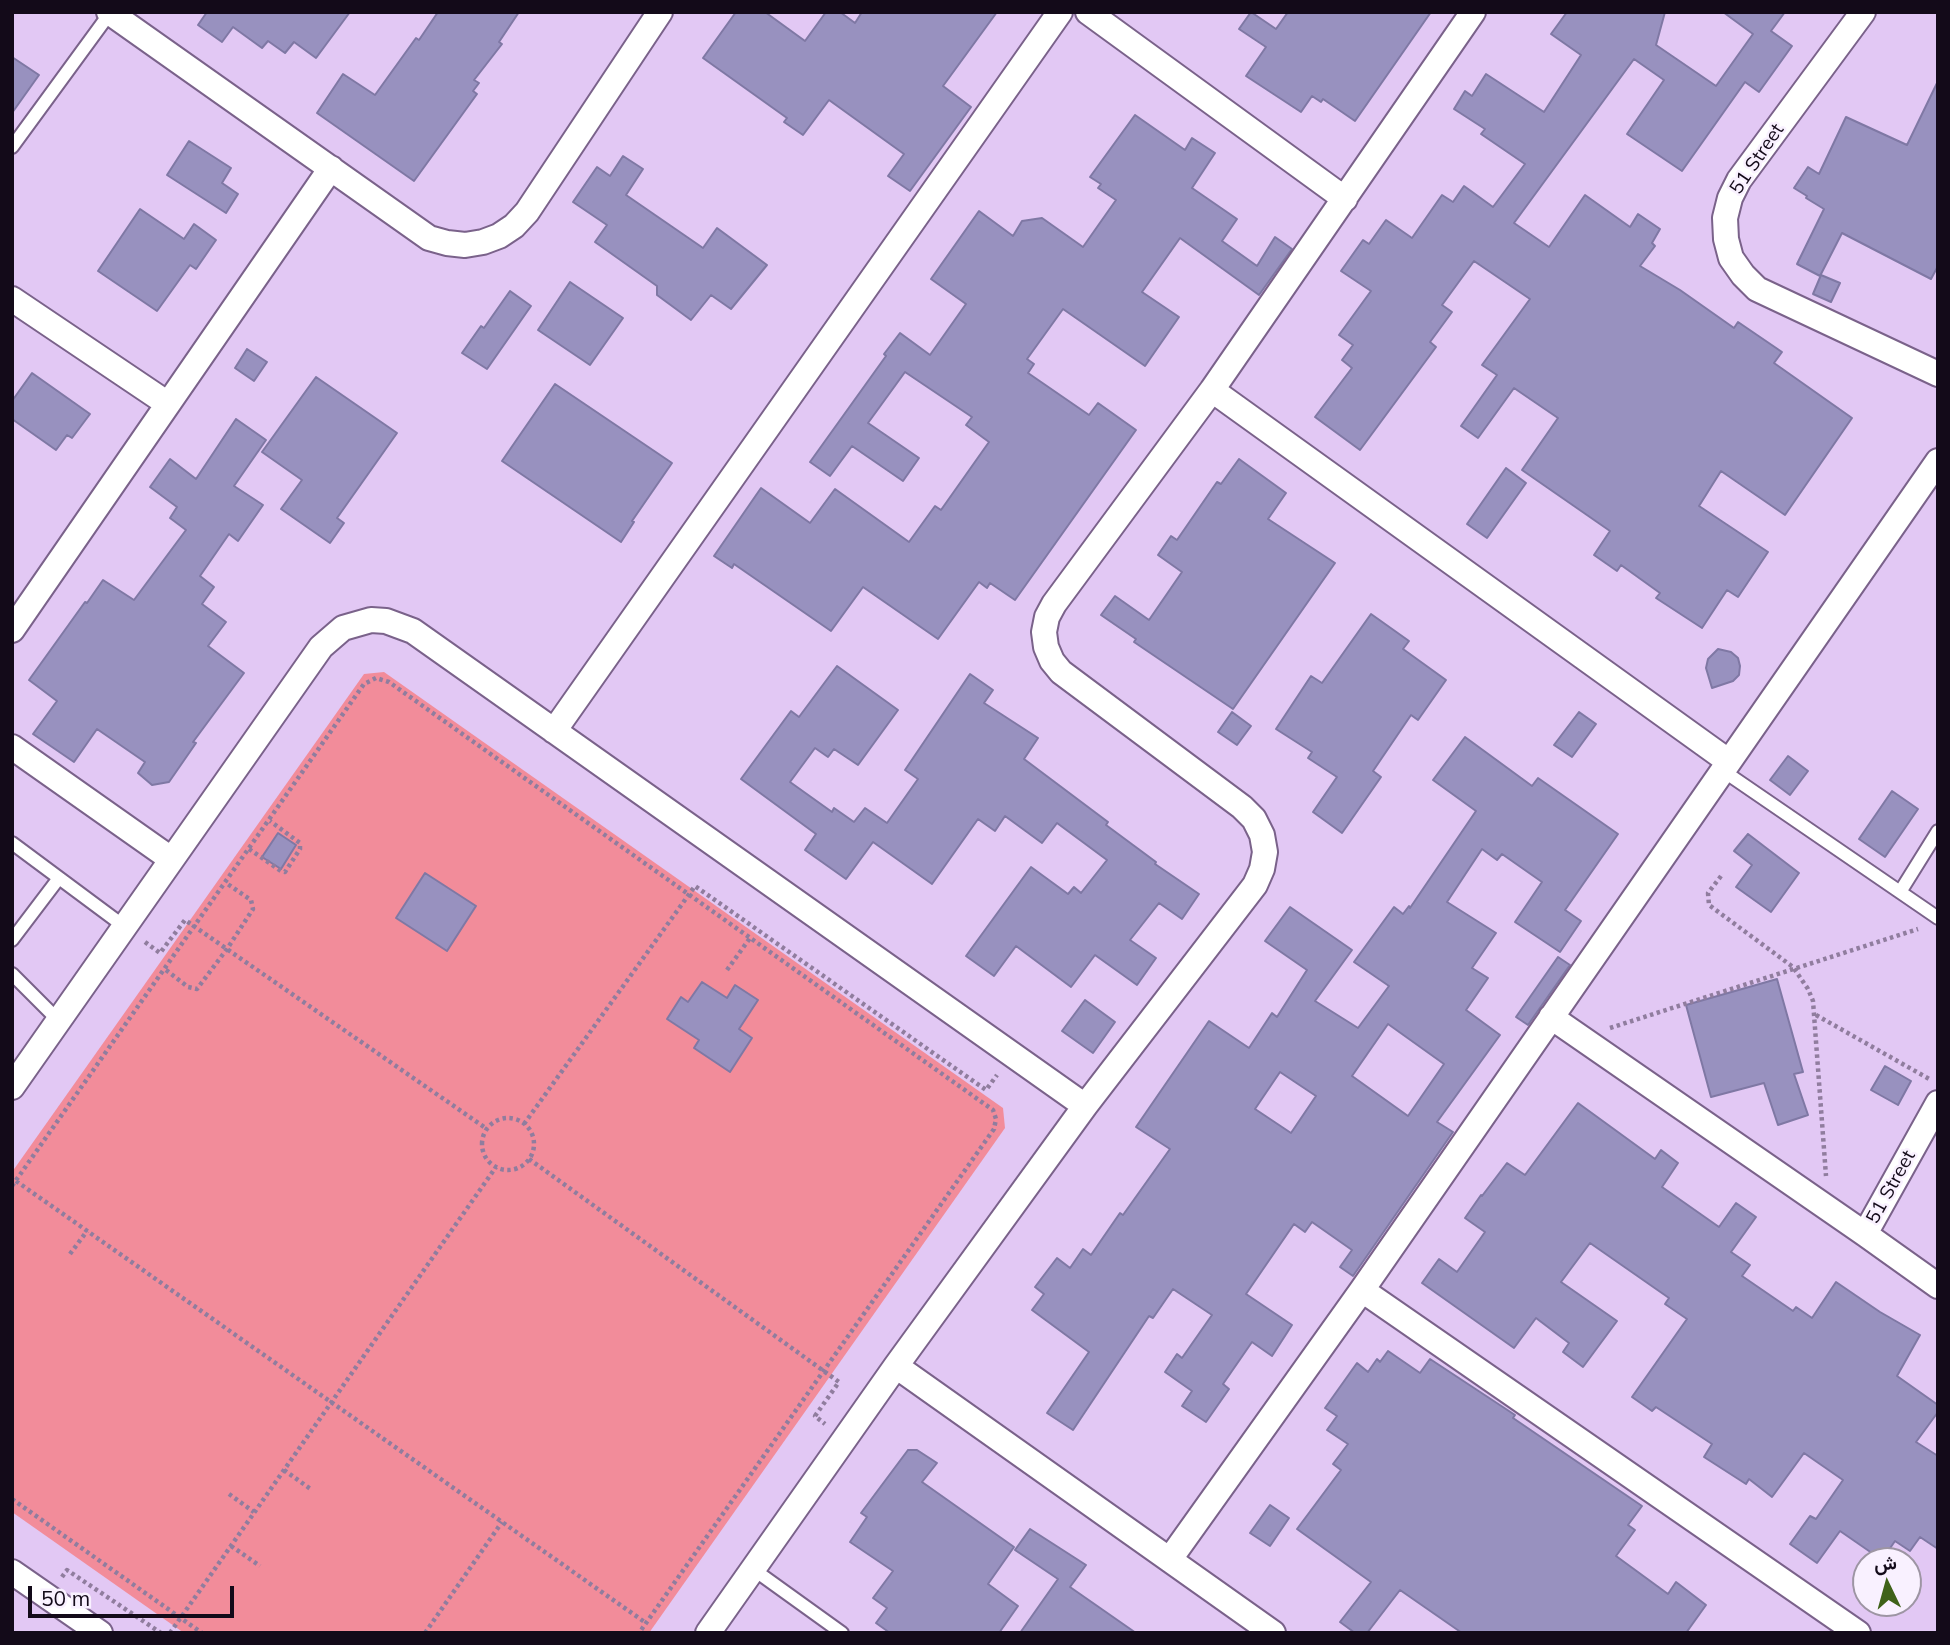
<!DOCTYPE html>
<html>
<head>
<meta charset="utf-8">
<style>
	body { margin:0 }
	#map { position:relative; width:1950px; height:1645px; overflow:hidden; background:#e2c8f4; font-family:Mulish,Vazirmatn,sans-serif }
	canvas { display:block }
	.frame { position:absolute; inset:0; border:14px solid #130a19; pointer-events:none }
	.north { position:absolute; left:1852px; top:1547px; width:70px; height:70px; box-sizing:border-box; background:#f9f1ff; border:2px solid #9d95a3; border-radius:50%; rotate:355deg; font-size:19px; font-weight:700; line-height:28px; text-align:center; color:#130a19 }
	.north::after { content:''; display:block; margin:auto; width:24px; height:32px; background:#3f6219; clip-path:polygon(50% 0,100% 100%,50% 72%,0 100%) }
	.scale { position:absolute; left:28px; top:1586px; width:206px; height:32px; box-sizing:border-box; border:4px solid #130a19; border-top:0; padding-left:9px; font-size:21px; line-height:24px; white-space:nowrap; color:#130a19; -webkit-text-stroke:5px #f9f1ff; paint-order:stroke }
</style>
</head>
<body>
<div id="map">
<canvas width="1950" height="1645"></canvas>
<div class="frame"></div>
<div class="north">ش</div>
<div class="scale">50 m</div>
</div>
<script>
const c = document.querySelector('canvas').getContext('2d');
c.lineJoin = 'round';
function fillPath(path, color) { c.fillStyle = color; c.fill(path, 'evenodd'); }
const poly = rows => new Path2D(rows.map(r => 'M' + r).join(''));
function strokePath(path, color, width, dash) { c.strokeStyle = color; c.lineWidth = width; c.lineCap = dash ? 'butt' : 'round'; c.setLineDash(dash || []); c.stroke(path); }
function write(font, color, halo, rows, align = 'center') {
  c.font = font + ' Mulish,sans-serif'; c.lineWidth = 5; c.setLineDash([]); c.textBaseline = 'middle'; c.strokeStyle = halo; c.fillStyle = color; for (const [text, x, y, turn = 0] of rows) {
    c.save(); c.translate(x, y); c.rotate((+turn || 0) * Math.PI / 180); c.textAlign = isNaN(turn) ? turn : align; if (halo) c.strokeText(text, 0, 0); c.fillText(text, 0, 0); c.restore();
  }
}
fillPath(poly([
	[384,672,1003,1108,1005,1128,649,1633,184,1633,12,1512,12,1172,364,674]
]), '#f28c9a');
const building = poly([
	[207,12,350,12,316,58,294,42,285,53,268,41,262,48,233,27,222,42,198,25,207,12],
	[438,12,519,12,499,42,502,44,474,80,479,83,473,91,477,94,414,181,317,113,343,74,375,95,416,38,419,40,438,12],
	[736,12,765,12,805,41,826,12,840,12,855,23,862,12,997,12,943,86,971,107,910,191,888,176,904,154,829,100,803,135,784,122,787,118,703,58,736,12],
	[1251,12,1276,29,1288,12,1431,12,1355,121,1323,99,1321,102,1312,96,1301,112,1246,76,1266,47,1239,29,1251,12],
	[1567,12,1665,12,1656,45,1716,86,1753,34,1723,12,1785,12,1771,31,1792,46,1759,92,1745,82,1682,171,1627,134,1664,80,1634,59,1514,223,1549,247,1585,195,1630,227,1638,214,1660,229,1652,243,1655,246,1640,266,1680,290,1734,328,1738,322,1782,352,1774,363,1852,418,1785,515,1721,471,1699,506,1768,552,1738,597,1727,590,1702,628,1656,598,1660,593,1621,565,1617,571,1594,555,1610,531,1522,470,1558,418,1514,388,1478,438,1461,426,1497,375,1482,365,1530,299,1474,261,1442,305,1452,312,1430,342,1436,347,1360,450,1315,417,1352,368,1342,360,1353,345,1339,335,1371,291,1341,271,1363,240,1369,244,1386,220,1412,238,1442,195,1453,202,1464,186,1493,207,1525,164,1481,134,1485,129,1454,109,1465,91,1472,96,1486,74,1544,112,1581,55,1551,34,1567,12],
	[12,57,39,75,12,113,12,57],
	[1938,81,1938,266,1931,279,1842,233,1820,276,1797,264,1824,209,1806,198,1807,196,1794,188,1808,167,1819,174,1846,117,1907,145,1938,81],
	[1135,115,1185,150,1192,138,1215,153,1192,188,1237,219,1222,241,1257,266,1275,237,1292,249,1259,295,1180,238,1142,292,1179,317,1145,366,1063,309,1027,359,1034,364,1028,373,1089,415,1098,403,1136,430,1015,600,990,583,987,588,979,582,938,639,863,587,831,631,734,564,732,568,714,556,761,488,810,523,835,489,909,542,935,506,941,510,989,442,966,425,972,417,905,372,868,423,919,458,903,481,852,446,830,476,810,462,886,356,884,354,900,333,930,355,966,304,931,279,979,211,1013,236,1022,221,1042,218,1083,247,1116,200,1098,188,1101,184,1090,177,1135,115],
	[189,141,231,168,222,183,238,194,226,213,167,175,189,141],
	[623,156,643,169,626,195,703,248,717,228,767,265,731,309,711,295,691,320,657,295,657,286,595,242,607,225,573,202,597,167,610,176,623,156],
	[140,209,184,239,194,224,216,240,196,269,190,265,157,311,98,271,140,209],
	[1821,275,1840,283,1831,302,1813,294,1821,275],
	[570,282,623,318,590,365,538,330,570,282],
	[510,291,531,306,487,369,462,353,481,326,484,328,510,291],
	[247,349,267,362,254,381,235,368,247,349],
	[32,373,90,414,72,438,67,435,56,450,12,419,12,401,32,373],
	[316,377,397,433,337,518,344,523,330,543,281,509,302,480,262,452,316,377],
	[555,384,672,463,632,521,634,522,621,542,502,461,555,384],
	[236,419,266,440,234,486,263,505,238,541,229,534,200,576,214,587,202,604,226,622,208,646,244,673,193,742,196,743,169,782,152,785,138,773,145,762,97,729,74,762,33,734,57,701,29,680,85,602,87,603,103,580,134,600,186,530,170,518,177,507,150,487,170,459,196,479,236,419],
	[1239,459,1286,493,1268,519,1335,563,1233,709,1134,642,1136,639,1101,615,1115,596,1149,620,1182,572,1158,555,1171,536,1177,540,1217,482,1221,484,1239,459],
	[1506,468,1526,483,1487,538,1467,524,1506,468],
	[1371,614,1409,641,1403,649,1446,680,1418,720,1411,715,1373,771,1381,777,1342,833,1313,812,1337,777,1308,758,1312,752,1276,729,1311,676,1322,683,1371,614],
	[1718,649,1731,652,1738,658,1740,666,1739,675,1733,681,1712,688,1706,668,1708,659,1718,649],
	[837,666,898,710,858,765,834,749,828,757,815,748,790,782,832,812,834,808,854,822,865,808,887,823,918,779,905,770,970,674,993,690,984,703,1038,738,1024,759,1108,822,1106,825,1156,862,1155,864,1199,894,1182,919,1159,903,1130,940,1156,958,1137,985,1095,955,1071,987,1016,946,994,976,966,956,1031,867,1068,894,1074,887,1081,893,1107,860,1057,823,1042,843,1005,816,995,831,978,819,932,884,873,842,846,879,805,850,816,834,741,779,791,711,799,717,837,666],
	[1232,712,1251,726,1237,745,1218,732,1232,712],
	[1579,712,1596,724,1572,757,1554,745,1579,712],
	[1465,737,1532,786,1538,778,1618,834,1565,910,1581,921,1560,952,1515,922,1542,882,1502,854,1497,860,1482,849,1447,902,1496,933,1472,968,1488,978,1466,1010,1500,1035,1437,1122,1453,1132,1353,1276,1340,1267,1352,1250,1312,1222,1305,1232,1294,1224,1246,1294,1292,1325,1272,1356,1252,1342,1223,1384,1229,1389,1206,1422,1182,1406,1192,1391,1165,1372,1177,1354,1182,1358,1212,1315,1173,1289,1153,1318,1149,1316,1073,1430,1047,1413,1089,1352,1032,1310,1044,1294,1035,1287,1057,1258,1070,1268,1083,1249,1091,1255,1120,1213,1123,1215,1170,1149,1136,1127,1209,1021,1249,1048,1272,1013,1277,1017,1307,970,1265,941,1290,907,1352,950,1315,1001,1358,1028,1389,986,1354,962,1394,907,1403,914,1409,906,1410,908,1476,811,1433,780,1465,737],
	[1388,1024,1444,1064,1408,1116,1352,1076,1388,1024],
	[1280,1072,1316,1096,1291,1133,1255,1109,1280,1072],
	[1788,756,1808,771,1790,795,1770,780,1788,756],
	[1892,791,1918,809,1885,857,1859,839,1892,791],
	[278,833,296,845,281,869,262,857,278,833],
	[1748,834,1799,873,1771,912,1736,887,1752,865,1734,851,1748,834],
	[425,873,476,906,447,951,396,918,425,873],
	[1558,957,1570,965,1528,1025,1516,1017,1558,957],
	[1777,979,1803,1072,1794,1074,1808,1115,1778,1125,1764,1083,1711,1097,1686,1005,1777,979],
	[702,982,727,998,735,985,758,1000,739,1029,752,1038,730,1072,694,1048,699,1040,667,1019,681,997,688,1002,702,982],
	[1085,1000,1115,1022,1093,1053,1062,1031,1085,1000],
	[1885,1066,1911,1081,1898,1105,1871,1090,1885,1066],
	[1578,1103,1655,1159,1661,1150,1678,1163,1662,1187,1719,1227,1736,1203,1756,1217,1731,1252,1750,1265,1742,1276,1793,1311,1796,1307,1812,1318,1836,1282,1880,1312,1920,1335,1897,1376,1938,1405,1938,1412,1916,1442,1938,1456,1938,1549,1920,1537,1910,1551,1895,1541,1882,1560,1840,1531,1817,1563,1790,1544,1810,1516,1816,1519,1843,1480,1804,1453,1772,1497,1749,1479,1746,1484,1704,1457,1712,1444,1656,1407,1652,1411,1632,1397,1687,1319,1665,1304,1669,1298,1590,1243,1561,1282,1617,1321,1583,1367,1563,1352,1569,1343,1536,1318,1514,1348,1422,1283,1439,1259,1457,1272,1485,1232,1465,1218,1481,1195,1482,1196,1507,1163,1525,1175,1578,1103],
	[1388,1351,1420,1373,1430,1359,1515,1415,1513,1418,1642,1506,1628,1525,1635,1530,1616,1556,1668,1594,1676,1582,1706,1605,1686,1633,1462,1633,1400,1590,1367,1633,1355,1633,1340,1622,1371,1582,1297,1529,1341,1470,1333,1464,1348,1444,1327,1430,1337,1416,1325,1408,1357,1363,1368,1372,1377,1359,1380,1362,1388,1351],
	[908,1450,917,1450,937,1463,922,1482,1014,1547,988,1584,1018,1606,999,1633,890,1633,876,1623,887,1608,873,1598,893,1571,850,1542,867,1517,861,1513,908,1450],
	[1270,1505,1289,1518,1270,1546,1250,1533,1270,1505],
	[1030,1529,1086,1565,1070,1587,1136,1633,1020,1633,1058,1579,1015,1550,1030,1529]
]);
fillPath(building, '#9891bf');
strokePath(building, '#7f78a4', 2);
const lane = poly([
	[12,147,110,13],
	[1722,770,1938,918],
	[12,843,125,927],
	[1900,892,1938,831],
	[12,940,59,878],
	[12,974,59,1021],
	[753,1569,842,1633]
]);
const street = poly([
	[109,12,429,238,447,243,465,245,483,242,499,236,514,226,527,212,660,12],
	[1088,12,1345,199],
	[1863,12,1739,180,1730,198,1725,218,1726,239,1731,258,1743,275,1757,289,1938,374],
	[12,299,168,404],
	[1212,390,1728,761],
	[12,630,331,168],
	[554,731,1060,12],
	[12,747,171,859],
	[1551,1017,1865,1234,1938,1286],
	[12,1087,321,647,343,628,371,620,386,621,413,631,1085,1106],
	[1865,1234,1938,1103],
	[1362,1290,1858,1633],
	[896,1366,1273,1633],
	[1170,1559,1362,1290,1938,461],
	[12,1572,100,1633],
	[708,1633,896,1366,1085,1106,1255,885,1262,869,1265,852,1262,835,1254,819,1242,807,1061,672,1052,661,1046,647,1044,632,1047,617,1054,604,1212,390,1473,12]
]);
strokePath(lane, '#7a628a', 16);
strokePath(street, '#7a628a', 28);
strokePath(poly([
	[249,849,281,871,285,872,300,849,300,843,270,821],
	[1721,876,1708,893,1709,905,1793,967,1808,989,1813,1001,1826,1176],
	[145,942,160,953,185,920,487,1129],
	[166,970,188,987,197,989,227,949,253,909,251,900,226,883],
	[727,970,750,938],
	[1816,1015,1931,1080],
	[1610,1028,1918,929],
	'482 1144a26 26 0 1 1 52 0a26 26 0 1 1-52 0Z',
	[524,1124,695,886,986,1090,997,1075],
	[529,1159,839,1382,815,1416,825,1424],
	[16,1181,646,1623],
	[12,1186,364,684,376,678,389,682,993,1110,996,1119,994,1129,639,1633],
	[70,1254,87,1231],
	[284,1470,312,1490],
	[229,1494,254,1512],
	[12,1499,202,1633],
	[231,1546,260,1566],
	[62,1577,67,1570,161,1633],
	[170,1633,496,1167],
	[425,1633,502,1522]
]), '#907d9e', 4.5, [3.5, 3.5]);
strokePath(lane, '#fff', 12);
strokePath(street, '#fff', 24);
write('19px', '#130a19', '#f9f1ff', [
	["51 Street",1757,159,-56],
	["51 Street",1891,1187,-61]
]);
</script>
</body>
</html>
